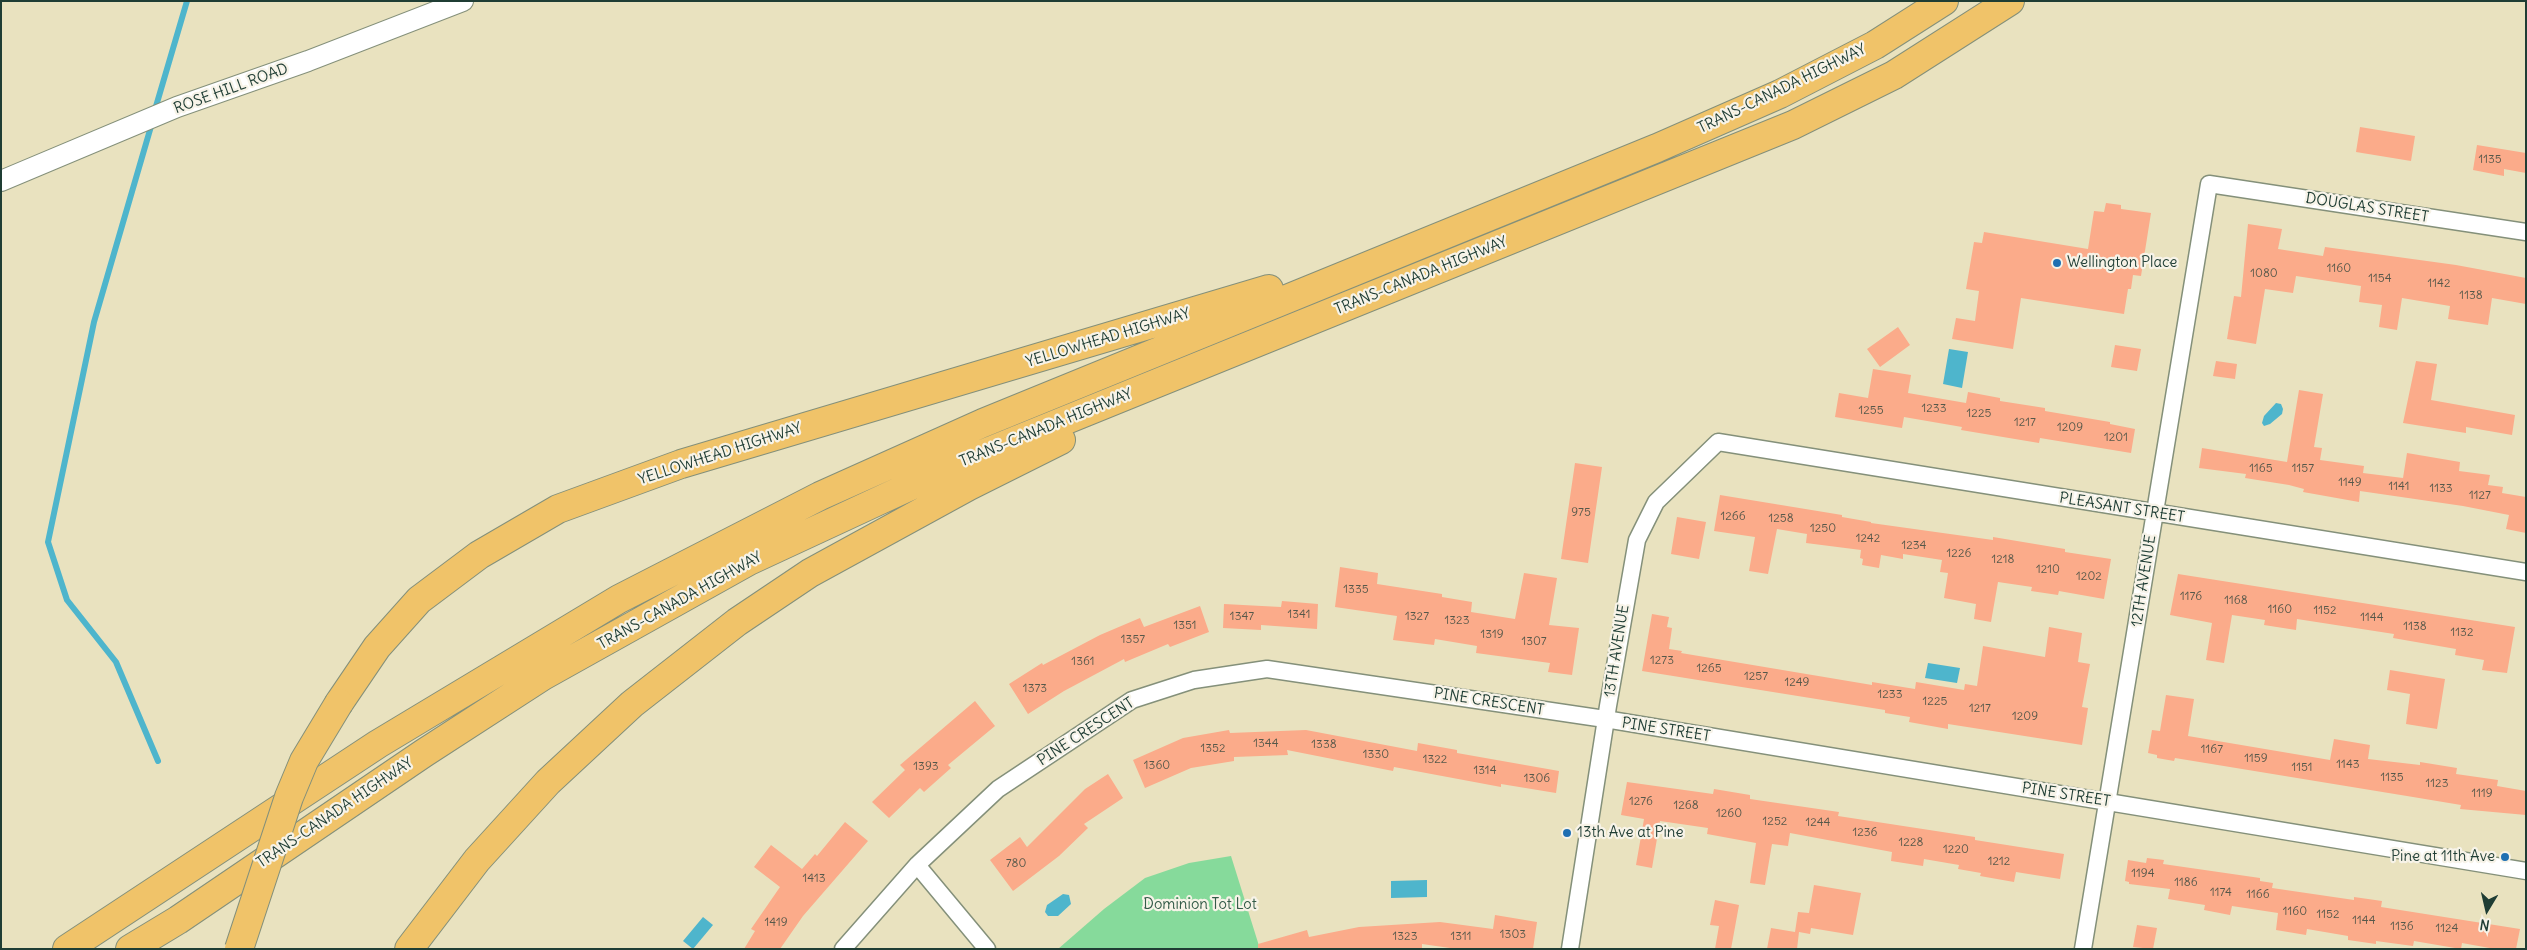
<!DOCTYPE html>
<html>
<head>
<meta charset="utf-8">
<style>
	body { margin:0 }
	#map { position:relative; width:2527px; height:950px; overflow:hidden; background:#e9e2bf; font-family:Delius,sans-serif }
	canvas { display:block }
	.frame { position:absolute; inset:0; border:2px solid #1f3d34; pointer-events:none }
	.north { position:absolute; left:2462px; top:885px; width:50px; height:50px; -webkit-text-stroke:4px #f7f3e8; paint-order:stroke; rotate:189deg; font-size:14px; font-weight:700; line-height:20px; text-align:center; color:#1f3d34 }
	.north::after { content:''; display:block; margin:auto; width:18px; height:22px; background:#1f3d34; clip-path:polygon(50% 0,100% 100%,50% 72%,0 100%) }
</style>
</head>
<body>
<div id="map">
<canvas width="2527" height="950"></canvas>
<div class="frame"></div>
<div class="north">N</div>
</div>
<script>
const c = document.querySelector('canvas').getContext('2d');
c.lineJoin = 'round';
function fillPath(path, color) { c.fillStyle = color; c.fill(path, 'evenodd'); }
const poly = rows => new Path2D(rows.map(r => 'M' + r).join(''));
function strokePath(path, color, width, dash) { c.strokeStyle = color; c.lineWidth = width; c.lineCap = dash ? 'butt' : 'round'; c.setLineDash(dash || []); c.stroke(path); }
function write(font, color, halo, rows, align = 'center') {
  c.font = font + ' Delius,sans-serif'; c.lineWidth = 4.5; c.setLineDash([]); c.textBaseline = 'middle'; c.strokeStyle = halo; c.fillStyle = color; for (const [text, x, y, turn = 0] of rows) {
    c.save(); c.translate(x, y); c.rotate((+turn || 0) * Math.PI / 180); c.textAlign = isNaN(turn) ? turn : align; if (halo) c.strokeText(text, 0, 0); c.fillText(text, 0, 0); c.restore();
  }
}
fillPath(poly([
	[1231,856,1260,949,1058,949,1104,909,1145,878,1189,863]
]), '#86da9b');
fillPath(poly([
	[1949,349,1968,352,1962,388,1943,384],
	[2276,403,2281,404,2283,409,2282,414,2270,424,2264,426,2262,423,2264,416],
	[1928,663,1960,668,1957,683,1925,678],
	[1427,880,1427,897,1391,898,1391,881],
	[1063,894,1069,895,1071,904,1058,916,1048,916,1045,912,1047,905],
	[703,917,713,925,693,949,683,941]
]), '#4eb5cc');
strokePath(poly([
	[154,113,187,1],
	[152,123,94,322,48,542,67,600,116,662,158,761]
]), '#4eb5cc', 6);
fillPath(poly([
	[2360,127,2415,136,2411,161,2356,152],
	[2477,145,2526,153,2526,173,2504,169,2504,176,2473,170],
	[2106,203,2121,205,2121,209,2151,213,2141,276,2133,275,2131,289,2128,289,2124,314,2021,298,2013,349,1952,339,1956,318,1975,321,1979,291,1966,289,1974,242,1982,243,1984,232,2088,249,2094,211,2104,212],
	[2248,224,2282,229,2278,249,2323,256,2325,247,2456,265,2526,278,2526,304,2492,298,2488,325,2448,319,2450,306,2402,298,2397,330,2379,327,2382,305,2359,302,2361,286,2296,276,2293,293,2265,289,2256,344,2227,339,2234,296,2241,297],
	[1898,327,1910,345,1880,367,1867,349],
	[2115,345,2141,349,2137,371,2111,367],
	[2216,361,2237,364,2235,379,2213,376],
	[2416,361,2437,364,2431,400,2515,415,2512,435,2466,427,2466,433,2403,423],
	[1873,369,1911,375,1908,393,1966,403,1968,392,2000,398,2000,401,2045,408,2045,411,2110,422,2110,424,2135,429,2131,453,2040,438,2039,443,1961,430,1962,427,1904,417,1902,428,1835,417,1839,393,1868,398],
	[2299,390,2323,394,2314,447,2322,448,2320,460,2364,466,2363,473,2403,478,2407,453,2460,462,2459,471,2490,475,2488,485,2503,487,2502,493,2526,497,2526,533,2506,529,2509,515,2463,506,2360,491,2359,502,2303,492,2304,489,2289,485,2245,478,2246,474,2199,468,2202,448,2287,462],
	[1575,463,1602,467,1588,563,1561,559],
	[1720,495,1842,515,1842,517,1871,522,1871,523,1993,540,1993,537,2065,549,2065,552,2111,559,2104,599,2059,591,2058,595,2031,591,2032,587,1998,582,1991,622,1974,619,1976,604,1944,598,1948,573,1940,572,1942,560,1903,554,1903,559,1881,555,1879,568,1862,565,1863,559,1860,558,1861,550,1806,543,1807,534,1777,529,1768,574,1749,571,1755,537,1714,531],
	[1677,517,1706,522,1699,559,1671,554],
	[1340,567,1378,573,1377,584,1442,594,1442,597,1472,602,1471,612,1515,619,1524,573,1557,578,1549,625,1579,628,1572,675,1548,672,1550,663,1476,653,1477,646,1435,639,1434,645,1393,640,1397,616,1335,607],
	[2178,574,2515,627,2507,673,2482,670,2484,660,2455,655,2456,649,2393,638,2394,634,2297,619,2296,630,2264,625,2265,620,2232,615,2224,663,2206,660,2212,623,2170,615],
	[1282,601,1318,604,1317,629,1261,625,1261,630,1223,628,1224,604,1281,607],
	[1200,606,1209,632,1170,647,1168,644,1125,662,1124,659,1064,691,1028,714,1009,684,1042,663,1043,665,1100,635,1140,618,1144,627],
	[1652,614,1669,617,1667,627,1672,628,1669,649,1682,651,1681,653,1872,685,1872,682,1915,689,1916,682,1964,690,1965,684,1977,686,1983,646,2045,657,2049,627,2082,633,2078,662,2090,664,2082,707,2088,708,2082,745,1948,724,1948,729,1909,722,1910,717,1885,713,1885,710,1642,671],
	[2390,670,2445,679,2437,729,2406,724,2410,694,2387,690],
	[2166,695,2194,699,2188,736,2330,760,2334,739,2370,745,2368,759,2420,765,2420,762,2457,768,2456,774,2498,780,2497,786,2526,791,2526,815,2460,809,2461,805,2413,797,2175,758,2174,761,2157,758,2157,755,2148,753,2152,730,2160,731],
	[975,701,995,726,948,765,951,768,924,792,920,788,889,818,872,802,905,770,900,765],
	[1229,730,1230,733,1306,730,1417,751,1418,743,1457,750,1457,753,1559,771,1556,793,1501,784,1501,787,1394,767,1393,771,1287,750,1288,755,1234,757,1234,761,1191,768,1145,788,1133,760,1183,738],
	[1108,774,1123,798,1084,824,1088,828,1059,856,1013,891,990,860,1020,837,1027,847,1085,789],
	[1627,782,1713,794,1714,789,1750,795,1750,799,1839,812,1838,816,1975,837,1975,840,2064,854,2060,879,2016,872,2014,882,1980,876,1981,873,1958,869,1959,865,1924,859,1923,866,1891,861,1892,852,1790,833,1788,846,1772,844,1765,885,1750,883,1756,843,1707,834,1708,828,1660,821,1652,868,1636,865,1644,819,1621,815],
	[845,822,868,841,803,916,780,949,744,949,755,931,751,929,780,887,754,867,771,845,802,869,815,854,817,856],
	[2147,858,2164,860,2163,864,2260,878,2260,881,2273,883,2272,888,2354,900,2354,897,2382,901,2381,907,2520,929,2516,949,2495,949,2462,943,2461,949,2414,941,2413,946,2376,941,2376,944,2348,940,2348,936,2307,929,2306,935,2276,930,2278,913,2232,906,2230,915,2204,910,2205,905,2168,899,2170,889,2129,884,2129,882,2125,881,2128,860,2146,863],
	[1814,885,1861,893,1853,935,1811,928,1810,934,1799,932,1797,949,1767,949,1771,928,1795,932,1798,912,1809,913],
	[1715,900,1739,905,1731,949,1715,949,1719,926,1710,925],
	[1495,915,1537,922,1533,949,1457,949,1422,944,1422,949,1258,949,1258,944,1307,930,1309,937,1359,927,1440,922,1493,929],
	[2137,925,2157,928,2153,949,2133,947]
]), '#fbab8a');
const minor = poly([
	[917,865,987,949],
	[843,949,917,865,998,789,1132,700,1194,680,1267,669,1605,719,2526,871],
	[1570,949,1608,706,1637,540,1656,502,1718,442,2526,572],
	[2083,949,2209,184,2526,232]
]);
const tertiary = poly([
	[1,181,177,107,308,61,463,1]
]);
const motorway = poly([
	[339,703,377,647,419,600,479,555,558,509,681,464,1269,289],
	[67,949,378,744,619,599,820,496,983,423,1657,148,1780,94,1875,45,1944,1],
	[130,949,178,920,424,753,543,676,749,561,960,463,1793,125,1894,75,2010,1],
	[409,949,477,860,548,782,632,704,737,622,810,573,969,486,1061,440]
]);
strokePath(minor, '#84907a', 19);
strokePath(tertiary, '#84907a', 22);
strokePath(motorway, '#84907a', 30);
strokePath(minor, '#fff', 16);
strokePath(tertiary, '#fff', 20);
strokePath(motorway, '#f0c369', 28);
const motorwayBridge = poly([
	[239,949,289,797,304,761,339,703]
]);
strokePath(motorwayBridge, '#84907a', 30, []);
strokePath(motorwayBridge, '#f0c369', 28);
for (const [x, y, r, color] of [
	[2057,263,5,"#1f6fb2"],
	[1567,833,5,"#1f6fb2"],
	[2505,857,5,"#1f6fb2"]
]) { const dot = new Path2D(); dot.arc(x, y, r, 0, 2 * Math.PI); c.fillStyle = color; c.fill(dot); strokePath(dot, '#f7f3e8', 2); }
write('12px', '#56584a', null, [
	["1135",2490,160],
	["1160",2339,269],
	["1080",2264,274],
	["1154",2380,279],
	["1142",2439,284],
	["1138",2471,296],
	["1233",1934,409],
	["1255",1871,411],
	["1225",1979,414],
	["1217",2025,423],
	["1209",2070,428],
	["1201",2116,438],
	["1165",2261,469],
	["1157",2303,469],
	["1149",2350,483],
	["1141",2399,487],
	["1133",2441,489],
	["1127",2480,496],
	["975",1581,513],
	["1266",1733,517],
	["1258",1781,519],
	["1250",1823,529],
	["1242",1868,539],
	["1234",1914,546],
	["1226",1959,554],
	["1218",2003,560],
	["1210",2048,570],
	["1202",2089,577],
	["1335",1356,590],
	["1176",2191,597],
	["1168",2236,601],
	["1160",2280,610],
	["1152",2325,611],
	["1341",1299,615],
	["1347",1242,617],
	["1327",1417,617],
	["1144",2372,618],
	["1323",1457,621],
	["1351",1185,626],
	["1138",2415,627],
	["1132",2462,633],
	["1319",1492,635],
	["1357",1133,640],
	["1307",1534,642],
	["1273",1662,661],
	["1361",1083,662],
	["1265",1709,669],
	["1257",1756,677],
	["1249",1797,683],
	["1373",1035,689],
	["1233",1890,695],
	["1225",1935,702],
	["1217",1980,709],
	["1209",2025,717],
	["1344",1266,744],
	["1338",1324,745],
	["1352",1213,749],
	["1167",2212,750],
	["1330",1376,755],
	["1159",2256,759],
	["1322",1435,760],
	["1143",2348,765],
	["1360",1157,766],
	["1393",926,767],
	["1151",2302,768],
	["1314",1485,771],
	["1135",2392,778],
	["1306",1537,779],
	["1123",2437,784],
	["1119",2482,794],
	["1276",1641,802],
	["1268",1686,806],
	["1260",1729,814],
	["1252",1775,822],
	["1244",1818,823],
	["1236",1865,833],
	["1228",1911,843],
	["1220",1956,850],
	["1212",1999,862],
	["780",1016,864],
	["1194",2143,874],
	["1413",814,879],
	["1186",2186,883],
	["1174",2221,893],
	["1166",2258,895],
	["1160",2295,912],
	["1152",2328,915],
	["1144",2364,921],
	["1419",776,923],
	["1136",2402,927],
	["1124",2447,929],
	["1303",1513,935],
	["1323",1405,937],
	["1311",1461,937]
]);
write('15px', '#1f3d34', '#f7f3e8', [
	["ROSE HILL ROAD",231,89,-20],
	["TRANS-CANADA HIGHWAY",1782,89,-26],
	["DOUGLAS STREET",2367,208,9],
	["TRANS-CANADA HIGHWAY",1421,276,-22],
	["YELLOWHEAD HIGHWAY",1108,338,-17],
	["TRANS-CANADA HIGHWAY",1046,428,-22],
	["YELLOWHEAD HIGHWAY",720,454,-18],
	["PLEASANT STREET",2122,508,9],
	["12TH AVENUE",2144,581,-81],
	["TRANS-CANADA HIGHWAY",680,601,-29],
	["13TH AVENUE",1617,651,-81],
	["PINE CRESCENT",1489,702,9],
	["PINE STREET",1666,730,9],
	["PINE CRESCENT",1086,732,-33],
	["PINE STREET",2066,795,9],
	["TRANS-CANADA HIGHWAY",335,813,-34]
]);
write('15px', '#1f3d34', '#f7f3e8', [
	["Wellington Place",2067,263],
	["13th Ave at Pine",1577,833],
	["Pine at 11th Ave",2495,857,"right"]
], 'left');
write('15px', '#345c49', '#f7f3e8', [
	["Dominion Tot Lot",1200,905]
]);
</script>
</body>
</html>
